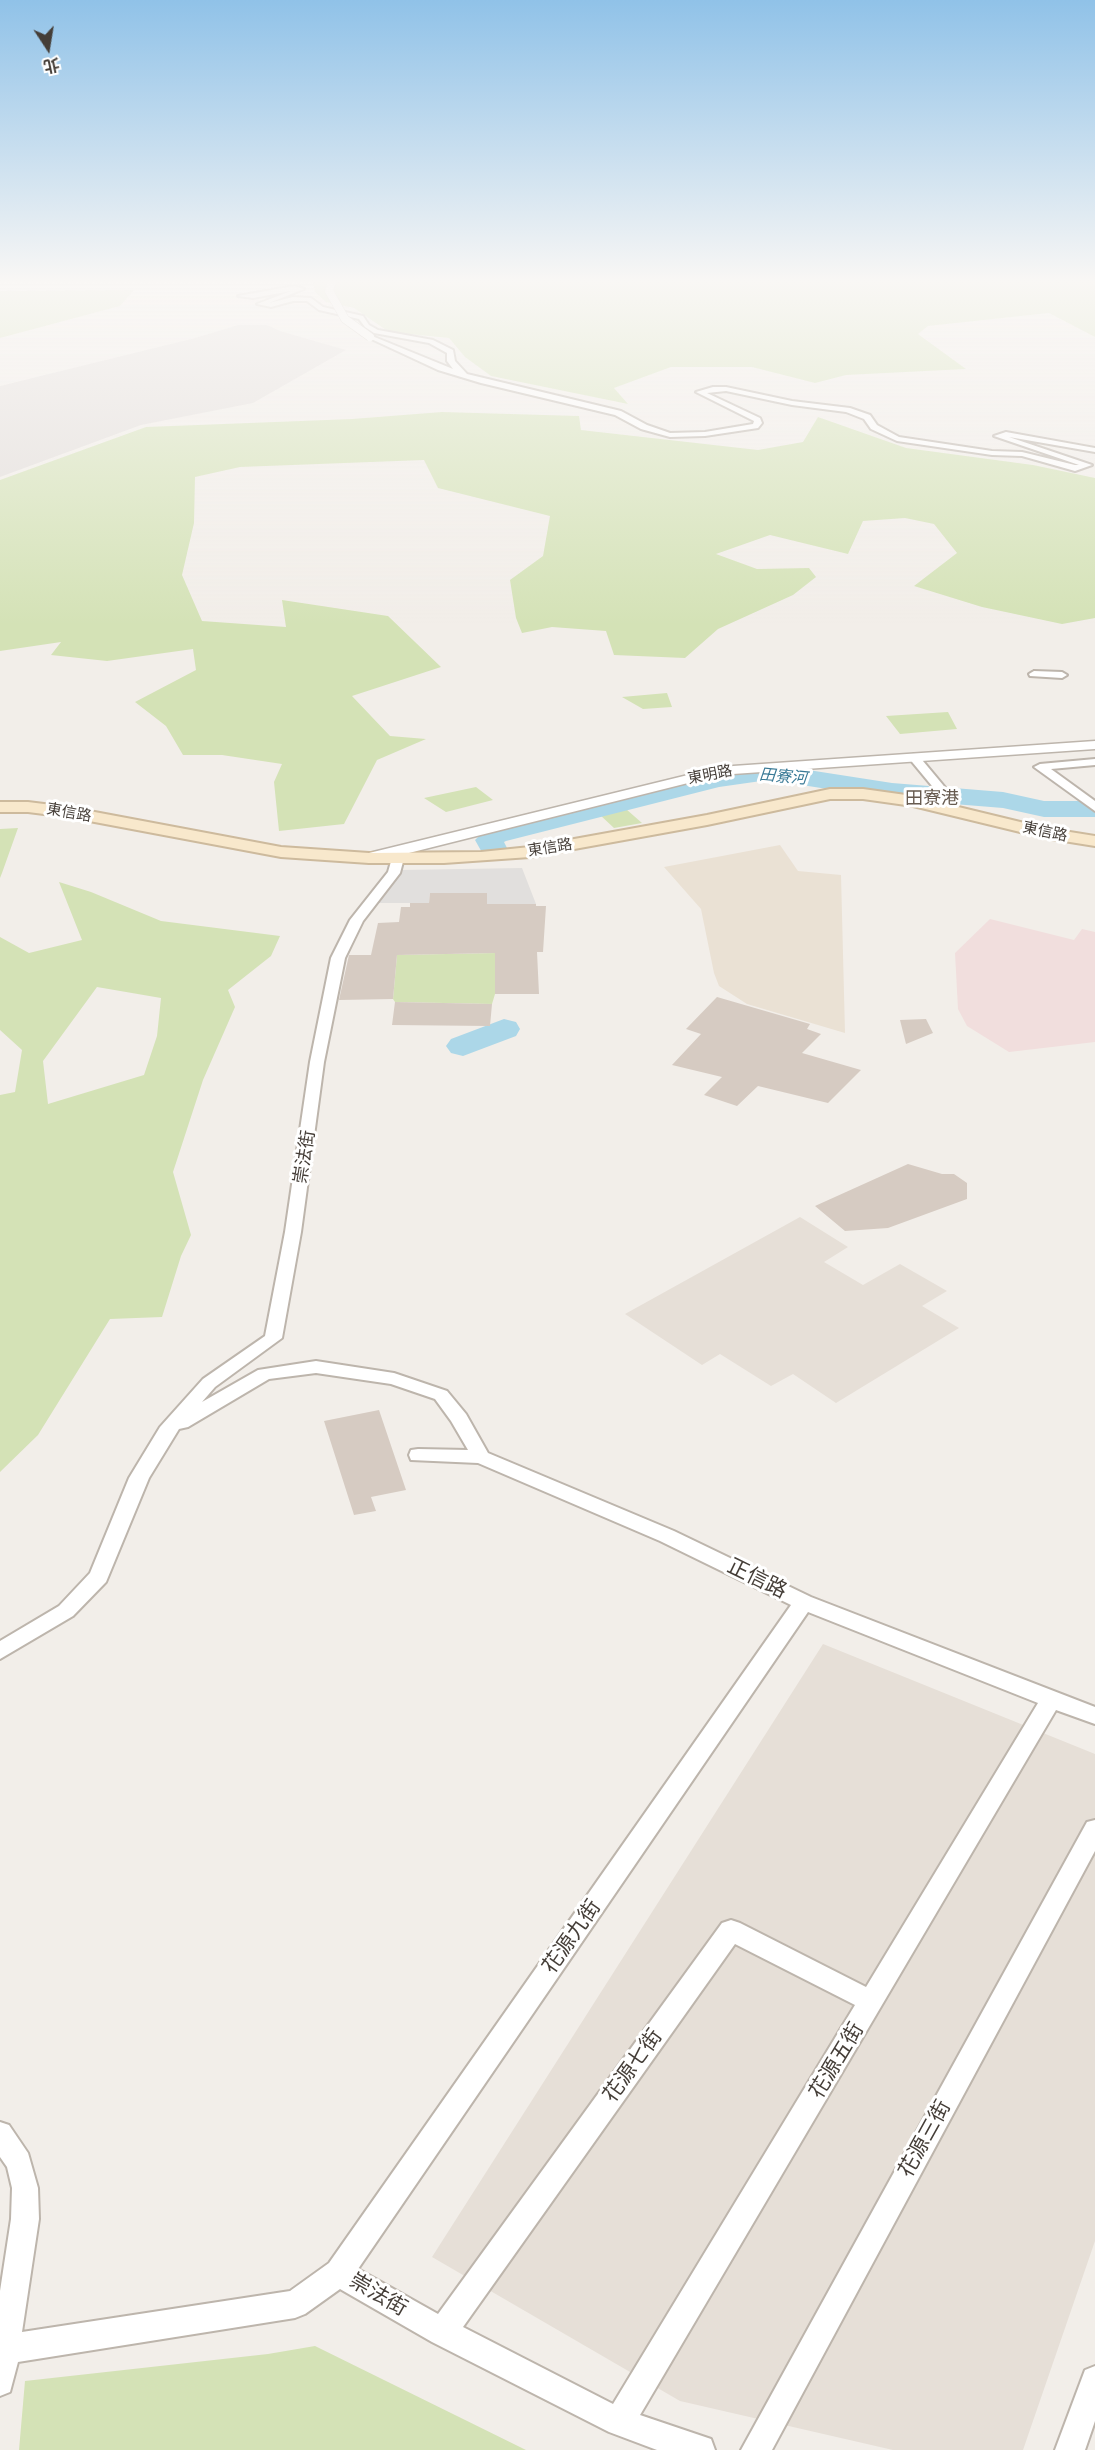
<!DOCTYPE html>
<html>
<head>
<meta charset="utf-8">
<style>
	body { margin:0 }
	#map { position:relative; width:1095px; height:2450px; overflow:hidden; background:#f2eee9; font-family:"PT Sans","Noto Sans TC",sans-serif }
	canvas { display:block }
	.north { position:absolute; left:18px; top:18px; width:60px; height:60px; -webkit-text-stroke:4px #fff; paint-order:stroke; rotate:168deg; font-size:16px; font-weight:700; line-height:24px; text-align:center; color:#453e38 }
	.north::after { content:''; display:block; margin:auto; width:21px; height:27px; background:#453e38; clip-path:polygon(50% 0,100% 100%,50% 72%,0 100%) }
</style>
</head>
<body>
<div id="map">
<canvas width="1095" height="2450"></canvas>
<div class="north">北</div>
</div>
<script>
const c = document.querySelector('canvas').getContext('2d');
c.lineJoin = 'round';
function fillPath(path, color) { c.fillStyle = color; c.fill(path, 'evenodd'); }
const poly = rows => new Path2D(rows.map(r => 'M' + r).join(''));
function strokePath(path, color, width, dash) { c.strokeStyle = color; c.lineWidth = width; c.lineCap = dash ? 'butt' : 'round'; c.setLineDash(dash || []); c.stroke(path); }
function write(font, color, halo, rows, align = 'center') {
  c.font = font + ' "PT Sans","Noto Sans TC",sans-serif'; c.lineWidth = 6; c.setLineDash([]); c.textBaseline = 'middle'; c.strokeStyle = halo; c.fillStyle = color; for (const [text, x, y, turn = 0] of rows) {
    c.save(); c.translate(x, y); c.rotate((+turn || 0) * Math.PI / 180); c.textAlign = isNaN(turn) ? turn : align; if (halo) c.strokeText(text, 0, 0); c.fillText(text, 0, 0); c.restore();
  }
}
fillPath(poly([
	[800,1217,848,1247,824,1262,863,1285,900,1264,947,1291,922,1306,959,1328,836,1403,793,1374,771,1386,720,1354,702,1365,625,1314],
	[823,1644,1095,1754,1095,2241,1023,2450,893,2450,680,2401,432,2257]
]), '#e6dfd7');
fillPath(poly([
	[238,325,267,325,280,331,346,350,253,403,141,425,0,477,0,386,195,338]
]), '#e2ddda');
fillPath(poly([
	[780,845,798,871,841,875,845,1033,747,1004,719,986,714,973,701,909,664,867]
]), '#eae1d4');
fillPath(poly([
	[990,919,1074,940,1082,929,1095,932,1095,1042,1009,1052,967,1026,958,1009,955,953]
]), '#f1dedd');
fillPath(poly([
	[313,282,1095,282,1095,337,1049,313,928,326,918,334,966,369,846,375,815,383,752,367,671,367,614,388,628,404,491,376,465,357,449,338,389,332,354,308,326,302,315,292],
	[134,290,120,306,0,338,0,291],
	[442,412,579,416,581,430,758,450,803,442,818,417,906,448,1033,465,1095,478,1095,618,1062,624,982,607,914,586,957,553,934,524,905,518,863,521,848,554,770,535,716,554,757,569,809,568,816,577,793,595,718,629,685,658,614,655,606,631,552,627,522,633,516,618,510,580,543,556,550,516,438,488,424,460,240,467,195,477,194,523,182,575,202,621,286,627,282,600,388,616,441,667,352,696,390,736,426,739,377,760,344,824,279,831,274,782,282,764,222,755,183,755,166,726,135,702,196,670,193,649,107,661,51,655,61,642,0,651,0,480,146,427,352,419],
	[667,693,672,707,643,709,622,697],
	[948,712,957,729,900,734,886,716],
	[476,787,493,800,446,812,424,798],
	[626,809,642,823,614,828,599,814],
	[18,828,2,873,0,878,0,829],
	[59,882,91,892,161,921,280,936,271,956,228,990,235,1007,203,1080,173,1172,191,1235,181,1256,162,1317,110,1319,38,1435,0,1472,0,1095,15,1092,22,1050,0,1030,0,937,29,953,82,940],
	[97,987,161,998,157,1036,144,1075,48,1104,43,1061],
	[495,953,495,994,492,1004,395,1002,393,999,397,955],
	[315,2346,526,2450,19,2450,25,2381,268,2354]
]), '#d4e2b6');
fillPath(poly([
	[522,868,536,904,487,904,487,894,430,893,429,903,376,903,401,870]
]), '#e1dfdd');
fillPath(poly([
	[761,765,776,765,892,783,1003,792,1044,801,1095,801,1095,817,1044,817,1003,808,892,799,776,781,761,781,719,787,506,841,504,842,508,850,504,856,494,858,484,856,475,840,486,829,719,771,761,765],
	[504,1019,516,1022,520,1029,516,1036,463,1056,451,1053,446,1046,451,1039,504,1019]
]), '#acd7e8');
fillPath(poly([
	[430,893,487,893,487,904,536,904,536,906,546,906,543,952,537,952,539,994,495,994,495,953,397,955,393,999,339,1000,349,955,371,955,378,923,399,922,401,907,410,907,410,903,429,903],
	[717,997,810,1024,807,1029,821,1034,802,1053,861,1070,828,1103,758,1086,737,1106,704,1095,722,1077,672,1065,701,1034,686,1029],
	[395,1002,492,1004,490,1026,392,1025],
	[926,1019,933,1033,906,1044,900,1020],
	[908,1164,942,1174,954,1174,967,1183,967,1199,888,1228,845,1231,815,1206],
	[379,1410,406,1490,371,1497,376,1511,354,1515,324,1421]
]), '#d6cbc2');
const minor = poly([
	[294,286,304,289,269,303,293,297,311,298,323,307,363,316,369,325,378,330,433,340,453,350,455,361,467,374,621,411,647,425,670,433,705,432,753,424,754,421,696,392,713,387,726,387,792,401,850,408,870,415,877,425,899,437,992,451,1022,452,1075,465,1079,465,994,436,1006,432,1095,448,1095,452,1009,437,1092,465,1075,471,1022,456,992,455,897,441,871,429,864,419,846,412,792,405,726,391,707,393,760,418,762,423,758,428,705,436,670,437,641,429,615,415,481,383,438,370,367,337,372,336,453,369,447,361,447,353,429,343,374,333,365,327,359,319,319,310,307,301,293,301,271,307,257,304,291,291,253,298,238,296,294,286],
	[1034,671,1062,672,1067,675,1062,678,1030,676,1029,674,1034,671],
	[914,754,918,755,948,791,954,802,950,812,942,812,940,809,942,802,937,792,908,757,914,754],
	[1095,759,1095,765,1051,769,1095,801,1095,811,1034,767,1040,764,1095,759],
	[396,848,400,849,404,858,400,873,363,921,345,958,324,1062,301,1232,282,1338,215,1387,202,1402,258,1370,316,1361,394,1373,447,1391,466,1414,488,1453,674,1531,811,1597,1095,1707,1095,1724,1056,1710,640,2415,711,2439,715,2450,657,2450,609,2432,432,2342,340,2289,305,2314,295,2318,18,2362,10,2392,0,2396,0,2291,11,2219,12,2188,7,2167,0,2157,0,2122,9,2125,28,2153,38,2188,39,2219,22,2332,290,2291,329,2263,791,1605,660,1541,478,1463,411,1460,409,1455,411,1450,418,1449,468,1450,451,1421,435,1399,391,1384,316,1373,269,1379,188,1427,179,1429,149,1478,106,1582,73,1616,0,1659,0,1641,59,1606,90,1573,129,1478,160,1427,203,1379,265,1336,285,1232,310,1062,331,958,350,920,388,872,392,858,390,852,396,848],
	[808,1612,1038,1703,866,1987,740,1923,731,1920,722,1923,438,2314,358,2269,808,1612],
	[735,1944,855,2005,613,2404,463,2327,735,1944],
	[1095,1820,1095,1851,772,2450,741,2450,1087,1822,1095,1820],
	[1095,2366,1095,2421,1085,2450,1055,2450,1085,2370,1095,2366]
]);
const tertiary = poly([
	[1095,741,1095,749,733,774,692,782,369,863,361,858,369,853,692,774,733,766,1095,741]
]);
const secondary = poly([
	[830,789,863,789,913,796,1045,828,1095,836,1095,846,1045,838,913,806,863,799,830,799,707,825,530,857,444,863,369,863,281,857,68,817,28,812,0,812,0,802,28,802,68,807,281,847,369,853,481,852,530,847,707,815,830,789]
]);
strokePath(minor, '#bdb5ac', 4);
strokePath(tertiary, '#bdb5ac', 3);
strokePath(secondary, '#cdba9d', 4);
fillPath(minor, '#fff');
fillPath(tertiary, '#fff');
fillPath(secondary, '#f8e8cc');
const minorBridge = poly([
	[332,282,329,291,345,319,370,337]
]);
strokePath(minorBridge, '#bdb5ac', 9, []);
strokePath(minorBridge, '#fff', 8);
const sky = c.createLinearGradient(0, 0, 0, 625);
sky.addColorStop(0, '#90c2e8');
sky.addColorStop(0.45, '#f9f7f5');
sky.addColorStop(1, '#f9f7f500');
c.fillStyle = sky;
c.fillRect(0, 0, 1095, 625);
write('15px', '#453e38', '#fff', [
	["東明路",710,775,-11],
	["東信路",69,813,10],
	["東信路",1045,832,12],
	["東信路",550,848,-9]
]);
write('italic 16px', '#397a96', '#fff', [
	["田寮河",783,777,5]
]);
write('18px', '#675b50', '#fff', [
	["田寮港",932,799]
]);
write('18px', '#453e38', '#fff', [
	["崇法街",305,1157,-81]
]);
write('21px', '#453e38', '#fff', [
	["正信路",757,1579,26],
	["花源九街",572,1937,-55],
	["花源五街",837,2061,-59],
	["花源七街",633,2066,-54],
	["花源三街",925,2139,-61],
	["崇法街",378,2295,30]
]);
</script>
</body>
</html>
